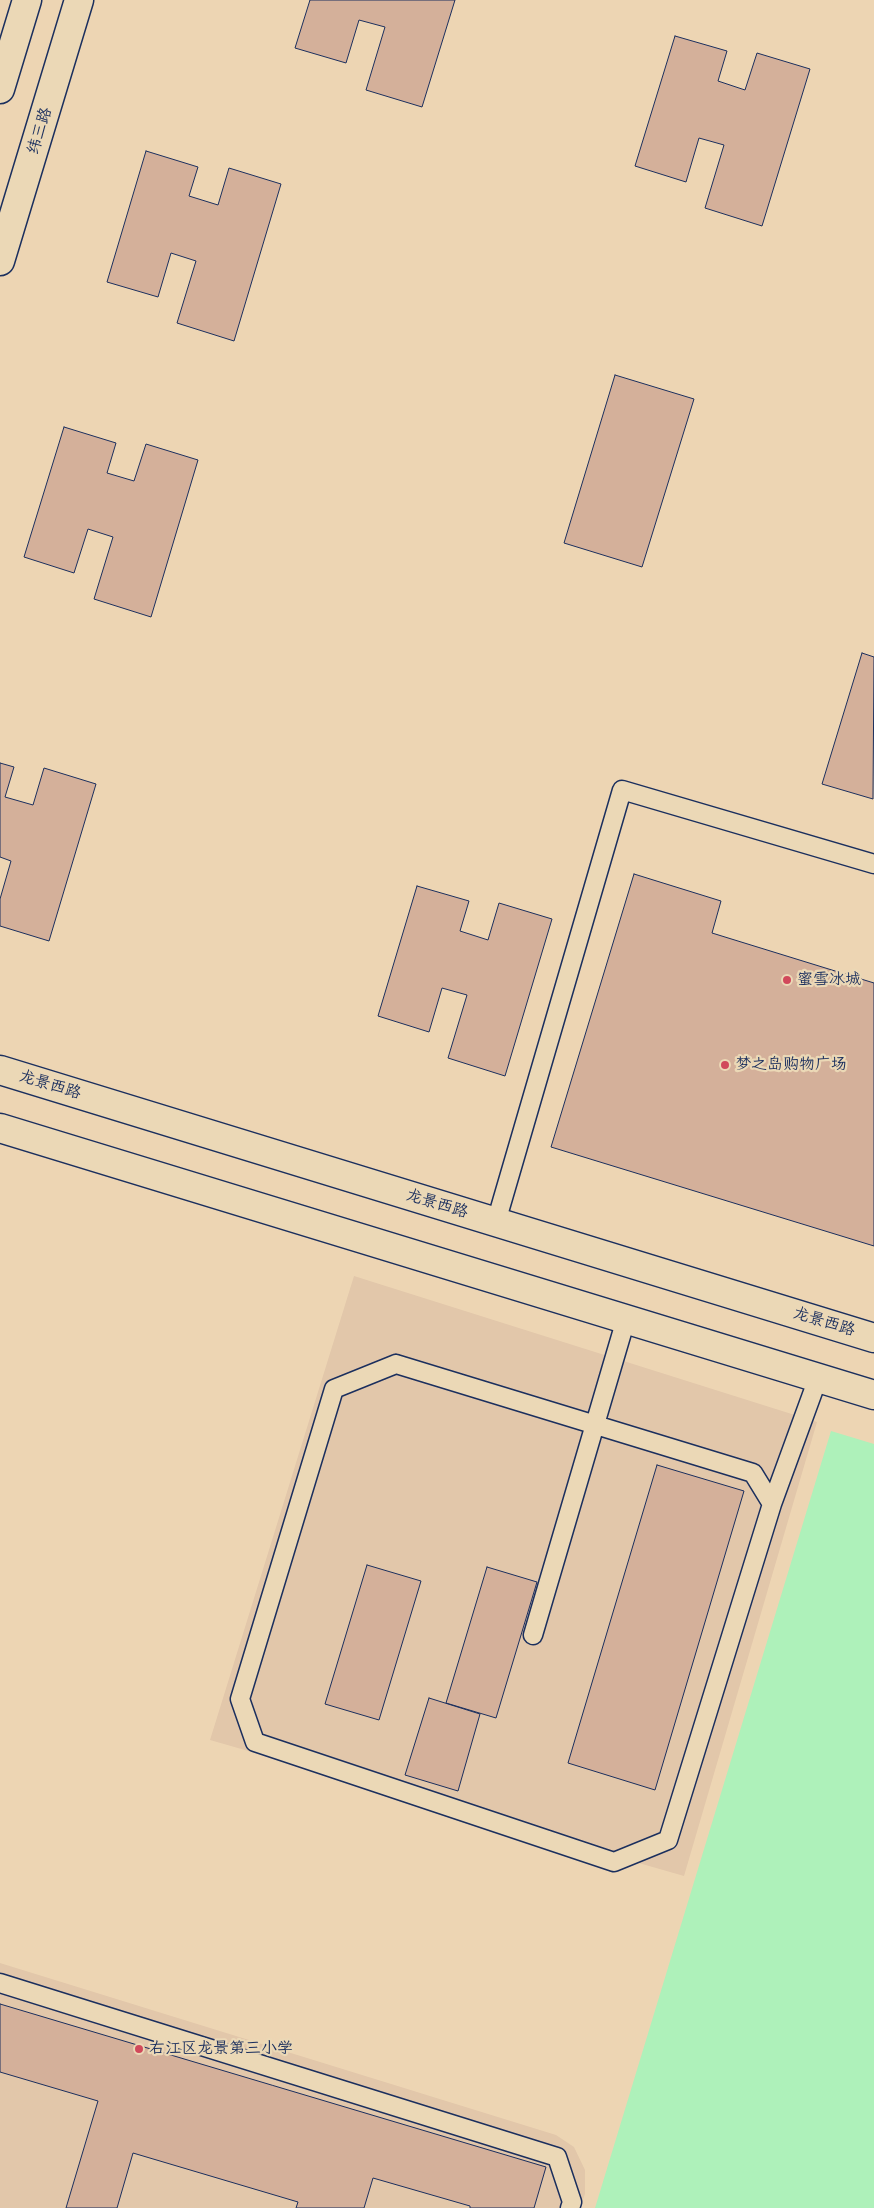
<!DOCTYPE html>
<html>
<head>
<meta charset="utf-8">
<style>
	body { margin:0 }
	canvas { display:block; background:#edd5b3 }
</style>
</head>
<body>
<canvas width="874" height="2208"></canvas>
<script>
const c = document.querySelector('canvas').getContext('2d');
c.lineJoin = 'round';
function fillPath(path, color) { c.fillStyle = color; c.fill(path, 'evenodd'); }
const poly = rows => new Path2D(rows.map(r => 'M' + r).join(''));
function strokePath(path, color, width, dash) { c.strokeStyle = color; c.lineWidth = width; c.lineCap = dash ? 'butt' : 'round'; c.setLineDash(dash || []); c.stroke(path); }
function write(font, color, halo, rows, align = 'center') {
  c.font = font + ' "Patrick Hand","LXGW WenKai TC",sans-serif'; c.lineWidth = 4.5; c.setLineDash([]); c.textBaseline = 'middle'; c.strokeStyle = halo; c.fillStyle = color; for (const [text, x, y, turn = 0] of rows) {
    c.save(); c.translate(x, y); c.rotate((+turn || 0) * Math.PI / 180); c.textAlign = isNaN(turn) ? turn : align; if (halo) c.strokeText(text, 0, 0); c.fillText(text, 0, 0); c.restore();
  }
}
fillPath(poly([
	[354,1276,817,1422,684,1876,210,1740],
	[0,1963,556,2135,574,2147,585,2170,585,2194,580,2208,0,2208]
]), '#e2c7aa');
fillPath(poly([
	[831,1431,874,1444,874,2208,595,2208]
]), '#aef1ba');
const building = poly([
	[310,0,455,0,422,107,366,90,385,27,359,20,346,63,295,48,310,0],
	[675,36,727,51,718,81,745,90,757,53,810,69,762,226,705,208,724,145,699,138,686,182,635,166,675,36],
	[146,151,198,167,189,196,218,205,229,168,281,184,234,341,177,323,196,261,171,253,158,297,107,282,146,151],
	[615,375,694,399,642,567,564,543,615,375],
	[64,427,116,443,107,473,134,481,146,444,198,460,151,617,94,599,113,537,88,529,74,573,24,557,64,427],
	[862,653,874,657,873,799,822,784,862,653],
	[0,763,14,767,5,797,33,805,44,768,96,784,49,941,0,926,0,899,11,861,0,857,0,763],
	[634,874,721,901,712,933,874,983,874,1246,551,1147,634,874],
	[417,886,469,901,460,931,488,940,499,903,552,919,505,1076,448,1058,467,995,442,988,429,1032,378,1016,417,886],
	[657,1465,744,1491,655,1790,568,1763,657,1465],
	[367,1565,421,1581,379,1720,325,1704,367,1565],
	[487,1567,537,1582,496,1718,446,1703,487,1567],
	[429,1698,480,1714,458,1791,405,1775,429,1698],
	[0,2004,546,2167,534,2208,470,2208,470,2206,373,2178,364,2208,296,2208,298,2202,133,2153,117,2208,66,2208,98,2101,0,2072,0,2004]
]);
fillPath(building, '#d4b09a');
strokePath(building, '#1b2f5e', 1);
const service = poly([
	[496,1222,622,790,874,864],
	[396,1364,753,1473,772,1504,668,1840,614,1862,255,1742,240,1699,334,1389,396,1364],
	[772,1504,818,1378],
	[533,1635,626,1319],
	[0,1983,557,2157,572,2202,570,2208]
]);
const secondary = poly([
	[0,89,27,0],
	[0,261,79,0],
	[0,1070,874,1338],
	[0,1128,874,1395]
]);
strokePath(service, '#1b2f5e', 21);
strokePath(secondary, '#1b2f5e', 31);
strokePath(service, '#ebd8b6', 18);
strokePath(secondary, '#ebd8b6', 28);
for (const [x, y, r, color] of [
	[787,980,5,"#d1495b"],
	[725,1065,5,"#d1495b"],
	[139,2049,5,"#d1495b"]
]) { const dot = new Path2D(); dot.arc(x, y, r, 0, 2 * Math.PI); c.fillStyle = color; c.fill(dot); strokePath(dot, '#ebd8b6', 2); }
write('16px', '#1b2f5e', '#ebd8b6', [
	["纬三路",40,131,-73],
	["龙景西路",50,1085,17],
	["龙景西路",437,1204,17],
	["龙景西路",824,1322,17]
]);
write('16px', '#1b2f5e', '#ebd8b6', [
	["蜜雪冰城",797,980],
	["梦之岛购物广场",735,1065],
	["右江区龙景第三小学",149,2049]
], 'left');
</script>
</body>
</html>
